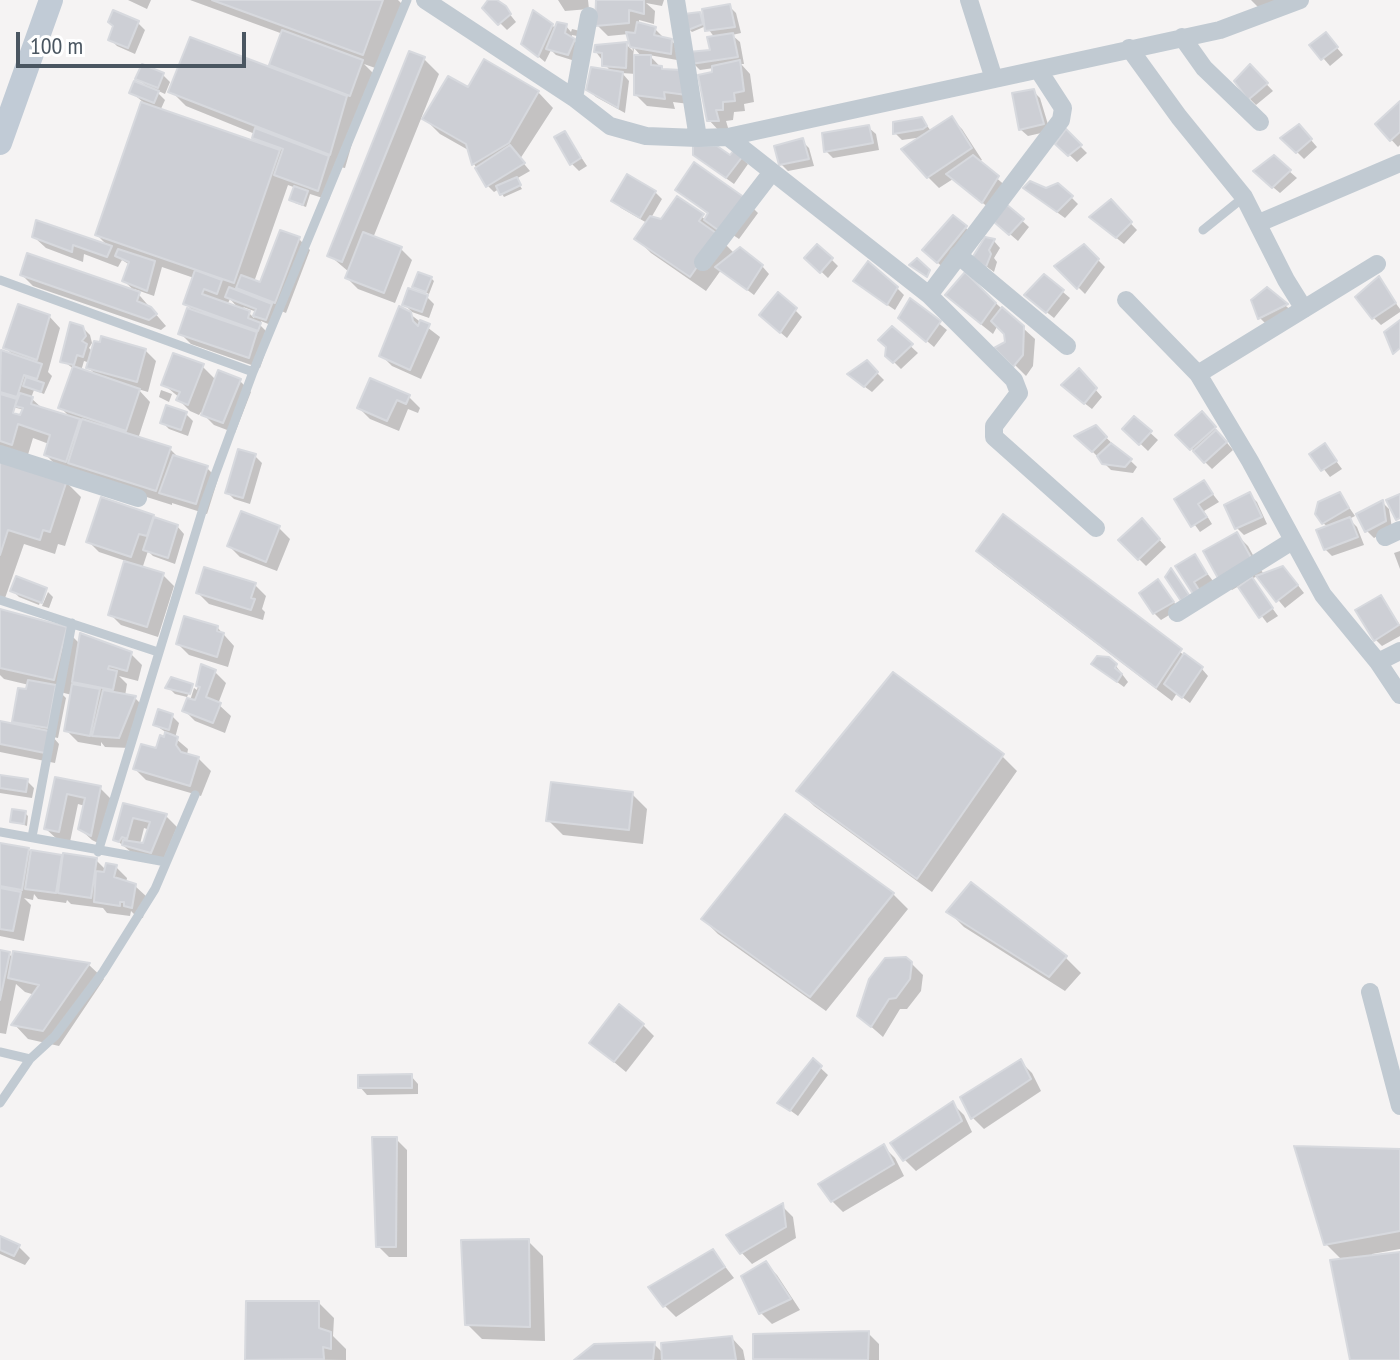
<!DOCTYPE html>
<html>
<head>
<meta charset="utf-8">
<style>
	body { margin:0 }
	#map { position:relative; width:1400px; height:1360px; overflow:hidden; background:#f5f3f3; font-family:"PT Sans Narrow",sans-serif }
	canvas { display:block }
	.scale { position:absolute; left:16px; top:32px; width:230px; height:36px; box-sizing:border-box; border:4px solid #4a5661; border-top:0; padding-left:10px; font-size:24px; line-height:28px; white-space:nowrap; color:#4a5661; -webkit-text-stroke:6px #fff; paint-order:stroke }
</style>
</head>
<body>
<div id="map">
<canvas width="1400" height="1360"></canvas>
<div class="scale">100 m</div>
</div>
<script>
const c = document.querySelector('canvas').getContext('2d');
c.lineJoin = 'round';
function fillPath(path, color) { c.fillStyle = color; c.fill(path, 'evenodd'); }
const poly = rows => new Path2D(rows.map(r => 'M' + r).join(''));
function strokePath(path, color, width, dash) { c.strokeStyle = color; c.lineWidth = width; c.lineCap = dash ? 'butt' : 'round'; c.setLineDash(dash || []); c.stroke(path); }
fillPath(poly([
	[128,0,151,0,147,9],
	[190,0,398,0,402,4,378,69,364,64,377,77,362,109,345,168,340,167,329,200,310,194,306,207,295,203,292,200,296,188,288,185,254,282,262,285,299,239,310,250,286,313,279,310,273,326,261,321,260,325,271,336,260,368,191,344,180,333,195,313,185,303,194,278,162,267,154,296,134,289,166,326,161,330,33,286,22,275,137,293,124,281,130,265,122,260,118,267,84,254,83,262,46,248,34,237,109,247,97,235,143,102,132,93,149,89,138,78,163,75,170,82,165,94,154,89,165,100,160,111,263,146,254,137,255,134,186,106,171,91,269,69,283,34],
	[230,299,240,310,227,305],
	[243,307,257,312,254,318],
	[490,0,504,7,516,22,507,30,485,8],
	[558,0,588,0,589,9,565,11],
	[598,0,664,0,662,6,646,3,655,11,654,24,639,20,639,25,655,29,662,36,662,39,671,40,678,48,677,60,649,55,697,105,673,102,675,109,647,106,636,95,636,74,622,73,629,81,625,113,596,97,588,90,611,72,596,52,626,44,633,51,629,34,608,36,597,25],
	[634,48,642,57,633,57],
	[1251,0,1275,0,1262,11],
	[729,6,736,13,741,33,732,35,740,42,744,64,741,64,750,74,754,102,744,104,745,111,734,112,733,120,726,121,729,131,720,132,709,120,714,68,700,70,693,63,712,52,715,38,706,26,692,32,689,29,699,14,705,20],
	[138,23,145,30,135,54,117,46,110,39,115,27],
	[552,25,556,29,566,26,571,32,572,29,580,31,582,37,572,35,571,39,581,47,575,61,556,55,551,50,545,62,531,50],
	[1332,42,1343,55,1330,66,1312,45],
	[424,59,439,74,373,238,401,249,412,260,395,303,358,289,347,278,349,272,329,255],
	[1250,67,1273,91,1256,105,1249,98],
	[468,90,538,92,553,108,520,159,530,171,516,179,522,189,504,197,499,189,494,192,487,185,474,164,470,151,440,134,425,119],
	[1033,91,1040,98,1050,131,1028,136,1020,129],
	[1400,104,1400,145,1398,147,1377,124],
	[951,118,962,129,982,160,978,162,1008,188,994,212,953,179,939,188,928,177,923,137,902,140,895,133,922,119,931,131],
	[868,127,876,134,879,150,833,158,826,151],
	[1066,132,1087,153,1077,162,1057,143],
	[565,133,587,166,579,171,572,164],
	[1305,133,1317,147,1304,159,1283,138],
	[802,141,809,148,814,166,788,171,781,164],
	[735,152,748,164,734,184,702,161,731,158],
	[1274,158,1297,178,1280,193,1262,178],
	[678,190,747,202,758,213,739,239,733,235,718,237,735,254,762,266,769,274,754,295,721,270,706,291,651,253,636,238,647,223,621,208,614,201,655,192,662,199,651,218,662,221,678,199,706,220,709,215],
	[1033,195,1071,197,1078,204,1065,218],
	[1110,202,1137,230,1124,244,1099,224],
	[1007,207,1029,227,1018,241,1004,229],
	[966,228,972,235,945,269,931,257],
	[994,241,1000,248,994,258,997,262,994,272,975,258],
	[1084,246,1105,267,1085,294,1057,266],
	[807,258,831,259,838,266,828,278],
	[965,275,1035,339,1033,366,1026,376,998,348,1008,343,1006,333,998,325,993,334,958,306],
	[1044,276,1070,298,1054,318,1034,302],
	[431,278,434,281,429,294,414,287],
	[1378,279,1400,309,1400,312,1381,325,1374,318],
	[863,288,897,288,904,295,895,310],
	[1267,290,1293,312,1267,325,1260,318],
	[427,297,434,304,429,318,412,312,405,305],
	[911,301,947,330,934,347,908,325],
	[795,310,802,317,787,338,768,322],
	[410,314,440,337,421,379,392,366,381,355],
	[49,316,60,328,48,372,52,376,44,394,34,390,31,398,43,409,71,418,61,408,74,369,63,361,82,327,90,335,92,343,89,348,93,352,145,350,156,361,148,392,138,389,150,402,138,439,170,449,181,460,207,468,218,479,207,514,172,503,172,505,61,470,46,455,49,444,33,438,27,458,0,450,0,360,2,352,15,357,5,347],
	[84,361,90,363,88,367,97,376,81,371],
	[13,407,24,410,22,418,10,414],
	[892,329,918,353,901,369,887,355],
	[867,363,884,380,872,392,857,381],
	[202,366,216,380,239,380,251,392,235,433,214,425,201,412,199,415,190,411,179,400,180,398,163,384],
	[1079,371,1102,397,1092,409,1070,392],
	[161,390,172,394,169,402,159,397],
	[409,397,420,408,418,413,408,409,399,431,370,419,359,408],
	[186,414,193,421,188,436,169,429,162,422],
	[1134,418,1158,440,1148,451,1125,429],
	[1209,421,1233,450,1212,469,1178,435],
	[1096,428,1137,467,1133,473,1111,470,1077,436],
	[1325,446,1342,469,1330,477,1312,454],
	[255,456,262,463,250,504,234,499,227,492],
	[0,461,66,482,81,497,65,546,58,544,55,554,24,544,4,601,0,600],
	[1204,483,1219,502,1204,511,1212,524,1200,532,1177,500],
	[1340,494,1355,516,1349,519,1357,527,1364,545,1332,556,1325,549,1328,527,1323,523],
	[1250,495,1257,502,1267,524,1244,535,1237,528],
	[1382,502,1389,509,1392,528,1374,538,1367,531],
	[153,517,177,526,184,534,175,564,153,556,148,551,142,569,163,575,174,586,158,637,121,625,110,614,126,561,99,552,88,541],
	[1004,517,1202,669,1208,676,1190,703,1177,693,1172,701,994,566,979,551],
	[279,528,290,539,277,571,240,557,229,546],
	[1149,528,1166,547,1146,566,1120,540],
	[1237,535,1248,546,1264,575,1290,575,1304,593,1285,608,1258,576,1251,579,1278,616,1267,623,1239,586,1232,590,1221,579],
	[1400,551,1400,569,1394,553],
	[1195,557,1213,581,1205,598,1178,567],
	[1158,581,1179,609,1161,620,1154,613],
	[255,585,266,596,262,609,265,612,263,620,209,604,198,593],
	[12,590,46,590,47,591,44,591,39,605,19,597],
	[48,592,53,597,49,608,42,606],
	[1381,597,1400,625,1400,636,1382,646,1375,639],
	[0,611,65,629,80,644,131,654,142,665,138,681,119,676,127,684,125,696,135,698,146,709,130,748,105,747,101,742,101,746,78,742,66,730,72,695,60,692,66,698,58,738,53,737,59,744,55,763,0,752,0,723,20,727,14,721,29,685,4,679,0,675],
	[217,627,234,646,228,667,189,655,178,644],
	[1116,666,1128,682,1124,687,1101,670],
	[202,667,215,672,226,683,218,704,231,716,225,733,195,721,184,710,189,704,194,688,197,690],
	[192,686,187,697,175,694,168,687],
	[172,716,179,723,175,738,188,749,187,755,198,758,211,771,201,796,146,780,135,769,157,750,165,739,167,733,155,725],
	[1002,756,1017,771,932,892,814,806,799,791],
	[0,777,27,781,34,788,32,798,0,793],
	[57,779,100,788,111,799,102,845,92,840,80,829,85,806,78,804,70,842,58,840,46,829],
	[632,794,647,809,643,844,563,835,548,820],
	[124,805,166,816,177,827,162,863,136,856,115,839],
	[144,828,150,830,144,845,140,844],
	[25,813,28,816,27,826,12,821],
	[0,845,28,849,33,854,33,852,96,860,106,870,116,867,127,878,126,883,135,886,147,897,143,918,137,917,131,911,130,916,107,913,103,908,71,904,67,900,66,903,38,899,34,894,33,900,24,898,31,905,24,941,0,936],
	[972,885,1066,958,1081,973,1065,991,964,927,949,912],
	[893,894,908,909,826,1011,718,934,703,919],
	[0,952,9,954,13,958,14,953,89,965,104,979,59,1046,28,1039,14,1024,35,995,25,992,16,984,6,1034,0,1033],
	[911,963,923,975,921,991,907,1009,900,1009,883,1037,859,1016],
	[643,1025,654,1036,626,1072,591,1043],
	[813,1061,828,1075,798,1116,780,1103],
	[1021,1062,1032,1073,1041,1091,984,1129,973,1118],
	[411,1076,418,1084,418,1094,367,1095,360,1087],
	[953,1104,964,1115,972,1132,916,1171,905,1160],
	[396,1139,407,1150,407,1257,389,1257,378,1246],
	[884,1147,895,1158,904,1176,843,1212,832,1201],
	[1400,1151,1400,1249,1372,1254,1373,1257,1400,1254,1400,1360,1352,1360,1343,1261,1326,1244],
	[782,1206,793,1217,796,1238,752,1264,741,1252],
	[0,1239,19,1247,30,1258,25,1265,0,1254],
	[528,1241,543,1256,545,1341,482,1339,467,1324],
	[713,1251,734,1278,676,1317,665,1306],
	[766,1264,777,1275,800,1310,772,1324,761,1313,744,1277],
	[319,1303,334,1318,333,1336,346,1349,346,1360,247,1359],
	[868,1333,879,1344,879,1360,758,1360,755,1358],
	[732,1338,743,1350,745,1360,577,1360,654,1344,664,1354]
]), '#0003');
const building = poly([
	[212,0,383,0,363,55,212,0],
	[488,0,497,0,506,6,511,14,498,25,482,8,488,0],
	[596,0,644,0,644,14,629,10,629,23,595,26,596,0],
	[730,4,735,27,705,31,702,9,730,4],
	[113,10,139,21,128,48,108,40,113,26,108,22,113,10],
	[533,10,553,24,538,57,521,44,533,10],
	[700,12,703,24,688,30,684,14,700,12],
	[557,22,567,24,565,33,575,39,568,55,546,49,557,22],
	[637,22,656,27,654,35,672,39,671,54,630,47,626,32,635,33,637,22],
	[282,30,363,60,350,96,269,65,282,30],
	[1326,32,1338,47,1321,60,1309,45,1326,32],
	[733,33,738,57,691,64,688,52,710,50,707,37,733,33],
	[190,37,347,96,330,155,168,92,190,37],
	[627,42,626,68,602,66,602,53,594,52,595,45,627,42],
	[409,51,425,57,342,262,327,256,409,51],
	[634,55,651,55,651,65,662,66,662,69,682,70,687,95,664,92,665,99,634,95,634,55],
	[484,59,539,91,509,143,472,165,466,144,422,119,448,76,468,87,484,59],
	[740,60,744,91,734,93,735,101,723,102,723,110,716,110,719,121,707,121,698,75,712,72,712,66,740,60],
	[142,64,164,73,158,88,135,79,142,64],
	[1250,64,1268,83,1248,100,1234,81,1250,64],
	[591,67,623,72,618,108,586,90,591,67],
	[134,81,159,91,154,103,129,93,134,81],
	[1034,89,1044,124,1019,130,1012,93,1034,89],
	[1400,101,1400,132,1390,141,1375,124,1400,101],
	[141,102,280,150,234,283,95,235,141,102],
	[952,116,972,148,927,178,901,149,952,116],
	[922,117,927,126,923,129,893,134,893,122,922,117],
	[1299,124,1312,139,1296,153,1280,138,1299,124],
	[869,125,873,143,824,152,822,133,869,125],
	[255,128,329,156,318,191,274,175,283,149,252,138,255,128],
	[1066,129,1082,145,1068,156,1055,144,1066,129],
	[565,131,581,158,570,165,554,137,565,131],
	[803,138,809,159,779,165,774,146,803,138],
	[510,145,525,163,486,187,475,168,510,145],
	[693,146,717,146,730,155,734,150,743,156,726,178,693,155,693,146],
	[973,155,999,176,982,203,946,174,973,155],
	[1274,155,1291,170,1272,188,1253,171,1274,155],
	[694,162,748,200,718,230,704,220,708,213,675,190,694,162],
	[627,174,656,191,640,218,611,201,627,174],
	[517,177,521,185,500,195,496,186,517,177],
	[1030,181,1046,188,1058,183,1073,196,1057,212,1023,188,1030,181],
	[294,186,308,191,303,205,289,200,294,186],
	[677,196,704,214,699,221,719,235,690,277,634,239,650,216,661,219,677,196],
	[1111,199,1132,222,1116,238,1089,217,1111,199],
	[1006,204,1024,219,1009,235,994,222,1006,204],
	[953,215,967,226,937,263,922,250,953,215],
	[36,220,112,246,107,257,73,245,72,252,32,237,36,220],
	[280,230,300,237,275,303,236,288,241,275,260,282,280,230],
	[363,232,402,247,384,293,345,278,363,232],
	[985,237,995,239,989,250,991,254,986,267,972,258,985,237],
	[817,244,833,258,820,273,804,258,817,244],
	[1084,244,1099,259,1077,289,1054,266,1084,244],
	[740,247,763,265,747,290,715,267,740,247],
	[118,249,155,261,147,291,122,281,129,262,115,256,118,249],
	[27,253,140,292,137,301,151,307,157,314,149,320,20,275,27,253],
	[917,258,930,270,927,277,909,265,917,258],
	[868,261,898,287,887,305,853,281,868,261],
	[195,270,222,280,217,294,204,289,202,294,250,311,248,318,261,323,258,331,183,304,195,270],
	[418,272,432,277,426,292,412,287,418,272],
	[965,272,996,303,981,324,945,295,965,272],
	[1044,274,1064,290,1046,313,1024,295,1044,274],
	[1379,276,1396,303,1372,319,1355,297,1379,276],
	[229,287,272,304,266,320,253,316,256,309,225,297,229,287],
	[1267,287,1288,304,1258,319,1251,300,1267,287],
	[408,288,428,295,422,312,402,305,408,288],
	[778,292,797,308,780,333,759,315,778,292],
	[910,298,941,321,926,342,898,318,910,298],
	[18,304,50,315,37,360,3,348,18,304],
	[399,306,411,312,413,321,418,326,420,320,430,324,410,370,379,356,399,306],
	[1002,307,1024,326,1023,355,1013,367,994,348,1005,342,1004,334,991,321,1002,307],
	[187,308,257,332,249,358,178,334,187,308],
	[1400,320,1400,348,1393,354,1384,332,1400,320],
	[70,322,83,326,86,336,82,341,87,344,83,357,77,355,74,365,60,362,70,322],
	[892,326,913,344,893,363,885,356,886,347,878,340,892,326],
	[101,336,146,349,137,382,86,368,94,341,100,342,101,336],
	[1,350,42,364,37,379,24,375,17,397,0,392,1,350],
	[173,353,204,364,188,405,176,400,180,392,161,385,173,353],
	[867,360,878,372,864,387,847,374,867,360],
	[73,366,140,389,126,431,58,408,73,366],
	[1079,368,1097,388,1084,404,1061,385,1079,368],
	[218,370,241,379,223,423,201,415,218,370],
	[26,377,44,383,41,392,23,386,26,377],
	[370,378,410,395,406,404,397,400,387,421,357,408,370,378],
	[20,393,33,397,31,404,80,419,66,462,44,455,50,435,18,424,12,445,0,441,0,394,17,399,13,413,20,415,23,408,15,406,20,393],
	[166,405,187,412,181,430,160,423,166,405],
	[1202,411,1216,427,1190,450,1175,435,1202,411],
	[1134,416,1152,431,1139,445,1122,429,1134,416],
	[82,419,171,447,156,491,68,463,82,419],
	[1096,425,1107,437,1092,452,1074,436,1096,425],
	[1216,430,1227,442,1204,463,1193,451,1216,430],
	[1111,443,1132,459,1125,467,1102,464,1097,456,1111,443],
	[1325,443,1337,461,1321,471,1309,454,1325,443],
	[238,449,256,454,243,498,225,493,238,449],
	[173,455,208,466,196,504,159,493,173,455],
	[0,459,67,480,50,532,43,530,40,540,8,530,0,555,0,459],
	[1204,480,1213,494,1198,504,1207,517,1191,527,1174,499,1204,480],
	[1250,492,1262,517,1235,529,1224,505,1250,492],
	[1340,492,1349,508,1322,524,1315,514,1318,502,1340,492],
	[1400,494,1400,518,1396,520,1386,500,1400,494],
	[101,497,154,515,147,536,139,534,131,557,86,542,101,497],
	[1383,500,1386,521,1365,532,1356,514,1383,500],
	[241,511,280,526,266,562,227,546,241,511],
	[1003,514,1182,649,1156,688,976,551,1003,514],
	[154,517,178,525,168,558,143,550,154,517],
	[1350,517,1358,537,1324,550,1316,530,1350,517],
	[1142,518,1160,539,1138,560,1118,540,1142,518],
	[1237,532,1253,561,1219,580,1203,551,1237,532],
	[1195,554,1207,574,1194,582,1199,590,1193,594,1175,566,1195,554],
	[124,561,164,573,147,627,108,615,124,561],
	[1283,566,1298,585,1276,602,1256,576,1283,566],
	[204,567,256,583,251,598,255,599,251,610,196,593,204,567],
	[1171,568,1189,595,1181,601,1165,577,1171,568],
	[16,576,47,588,42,603,10,591,16,576],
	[1252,577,1273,608,1259,618,1238,587,1252,577],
	[1158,579,1174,602,1153,614,1139,593,1158,579],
	[1381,595,1399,625,1374,641,1355,610,1381,595],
	[0,609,67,627,54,680,0,668,0,609],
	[184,616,218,626,217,631,224,633,217,657,176,644,184,616],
	[80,633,132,652,127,671,109,666,108,669,117,671,113,690,72,682,80,633],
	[1184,653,1203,667,1182,698,1164,684,1184,653],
	[1097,656,1109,657,1117,664,1115,668,1122,674,1117,682,1091,664,1097,656],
	[201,664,216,670,206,697,221,703,213,723,182,711,187,698,195,700,200,687,196,686,201,664],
	[893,672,1004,754,917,879,796,791,893,672],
	[171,677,193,684,190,694,165,688,171,677],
	[28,680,56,685,48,728,12,722,18,688,26,689,28,680],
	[72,684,100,689,90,736,64,731,72,684],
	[103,690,136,696,119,738,92,736,103,690],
	[158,709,173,714,169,730,153,725,158,709],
	[0,721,49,731,45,753,0,744,0,721],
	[165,732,178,737,176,745,181,752,199,757,190,786,133,769,141,744,156,748,160,735,164,737,165,732],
	[0,775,28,779,26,792,0,788,0,775],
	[55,777,101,786,91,836,78,829,85,798,67,794,59,832,44,829,55,777],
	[551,782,633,792,629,830,546,821,551,782],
	[123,803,167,814,151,853,122,845,123,840,143,843,150,822,133,818,127,839,122,837,119,842,113,840,123,803],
	[12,809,26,811,24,824,10,822,12,809],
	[785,814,894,893,810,997,701,919,785,814],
	[0,843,29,848,22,890,0,886,0,843],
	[31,850,62,855,56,893,25,889,31,850],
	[63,853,97,858,91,898,58,893,63,853],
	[106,863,117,865,114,877,136,884,132,908,124,906,124,902,120,902,120,906,94,902,96,871,104,872,106,863],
	[971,882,1067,956,1049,977,946,912,971,882],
	[0,888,21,892,13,931,0,929,0,888],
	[0,950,10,952,0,1000,0,950],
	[13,951,90,963,43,1031,11,1025,39,985,8,978,13,951],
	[906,957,912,962,910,979,896,998,889,999,871,1027,857,1016,869,979,885,958,906,957],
	[619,1004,644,1024,614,1062,589,1043,619,1004],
	[813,1058,822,1066,790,1111,777,1103,813,1058],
	[1021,1059,1031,1079,971,1119,960,1097,1021,1059],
	[412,1074,412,1088,358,1088,358,1075,412,1074],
	[953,1101,962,1121,903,1161,890,1143,953,1101],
	[372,1137,397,1137,396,1247,376,1247,372,1137],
	[884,1144,894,1164,831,1202,818,1184,884,1144],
	[1294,1146,1400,1149,1400,1231,1324,1245,1294,1146],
	[783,1203,786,1227,740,1254,726,1235,783,1203],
	[0,1236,20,1245,14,1256,0,1250,0,1236],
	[529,1239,530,1327,465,1325,461,1240,529,1239],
	[713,1249,725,1267,663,1307,648,1287,713,1249],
	[1400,1252,1400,1360,1350,1360,1330,1260,1400,1252],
	[766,1261,791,1299,759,1314,741,1276,766,1261],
	[246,1301,319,1301,319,1328,331,1332,331,1349,323,1347,324,1359,245,1360,246,1301],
	[869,1331,868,1360,753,1359,753,1334,869,1331],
	[732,1336,736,1360,662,1360,661,1343,732,1336],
	[655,1342,653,1360,574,1360,594,1344,655,1342]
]);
fillPath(building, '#cdcfd5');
strokePath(building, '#d7d9de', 2);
strokePath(poly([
	[1203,230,1244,197],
	[0,280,253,372],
	[0,600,158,652],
	[0,832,166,862],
	[32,837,72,623],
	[98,852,205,502,253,372,407,0],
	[0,1052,30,1059],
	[0,1103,30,1059,55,1036,103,972,155,889,195,795]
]), '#c1cad2', 9);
strokePath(poly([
	[425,0,574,98,610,126,646,136,698,138,728,137,1220,30,1300,0],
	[676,0,698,138],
	[969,0,994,79],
	[1182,37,1204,68,1260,122],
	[1129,48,1179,117,1244,197,1286,280,1304,309],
	[574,98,589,16],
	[728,137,929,295,1014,380,1019,393,994,426,994,437,1096,528],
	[1259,223,1400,163],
	[958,255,1067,346],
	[703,262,772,172],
	[929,295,1061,120,1063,108,1039,71],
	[1126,300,1198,374,1250,461,1323,595,1378,662,1400,695],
	[1198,374,1377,264],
	[0,454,138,498],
	[1385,537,1400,530],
	[1177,613,1292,541],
	[1378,662,1400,651],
	[1370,992,1400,1106]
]), '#c1cad2', 18);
strokePath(poly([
	[0,143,51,0]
]), '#c1cbd6', 24);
</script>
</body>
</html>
